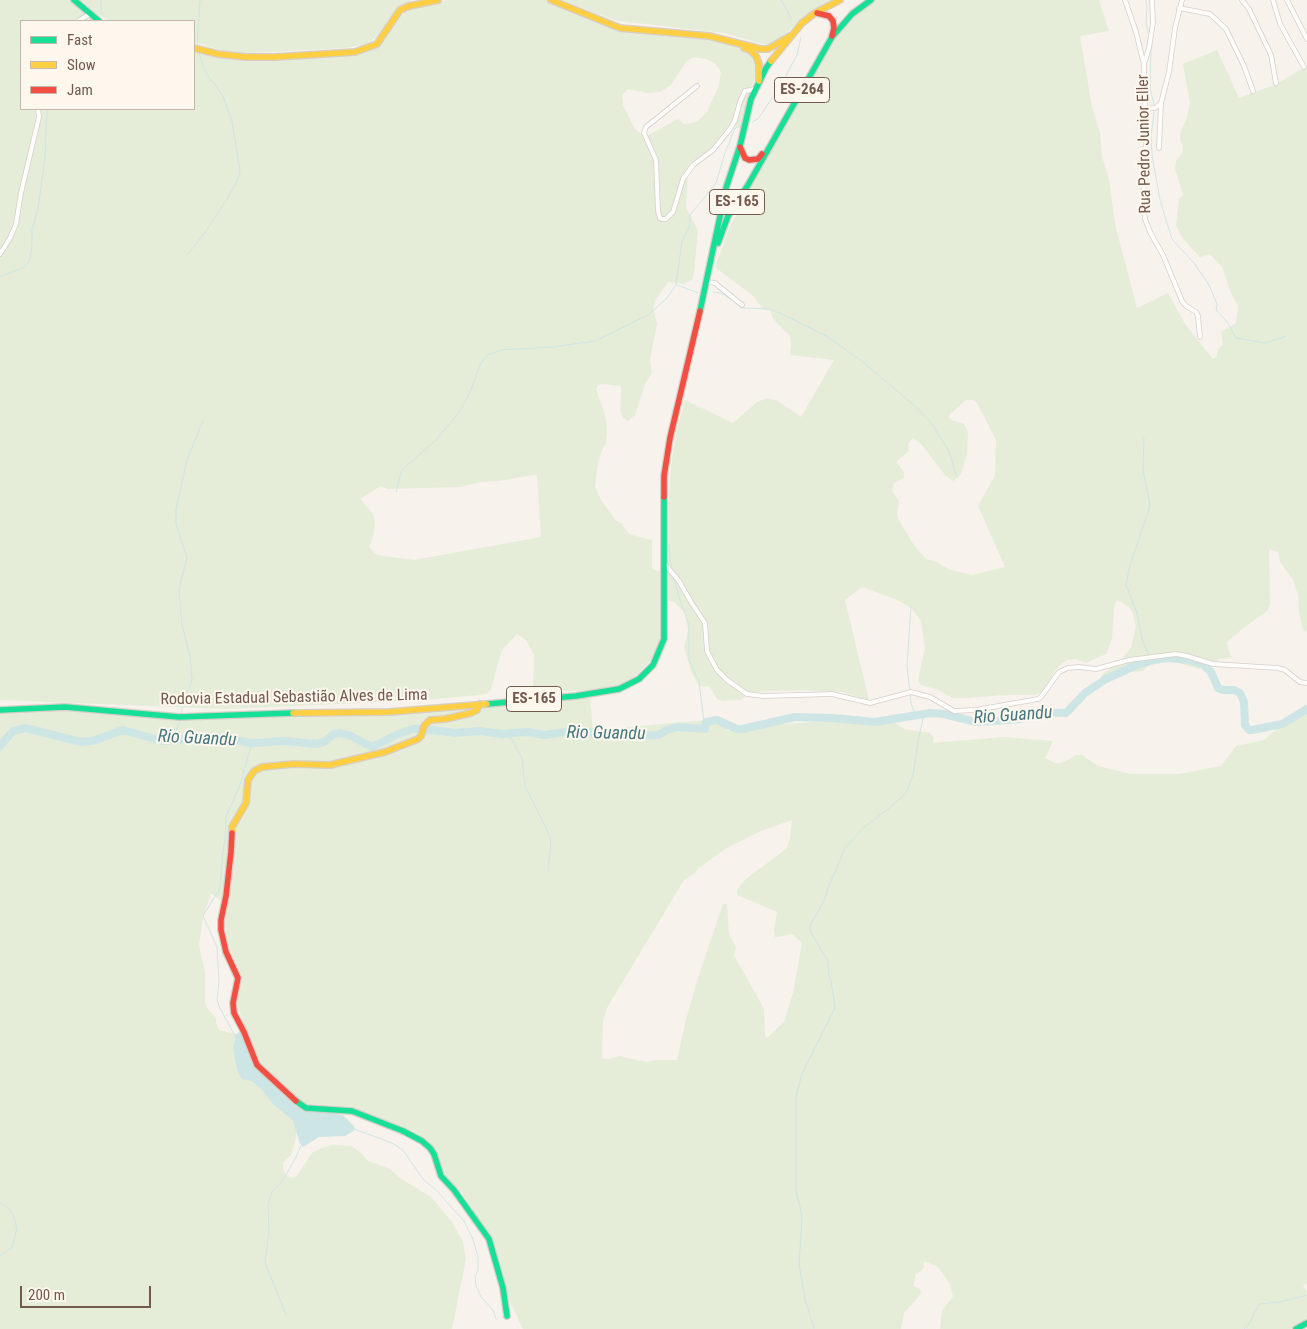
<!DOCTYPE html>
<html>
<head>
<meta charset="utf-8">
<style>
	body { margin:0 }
	#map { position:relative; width:1307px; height:1329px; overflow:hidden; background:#f7f2ec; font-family:"Roboto Condensed",sans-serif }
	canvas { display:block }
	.legend { position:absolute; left:20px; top:20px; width:175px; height:90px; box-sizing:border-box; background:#fef7ee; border:1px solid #c7b8ae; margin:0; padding:6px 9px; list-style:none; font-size:15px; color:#74594d }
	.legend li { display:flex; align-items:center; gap:10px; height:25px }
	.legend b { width:25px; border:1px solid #c7b8ae }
	.scale { position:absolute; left:20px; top:1286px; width:131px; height:22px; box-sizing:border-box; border:2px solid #74594d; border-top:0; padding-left:6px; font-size:15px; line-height:18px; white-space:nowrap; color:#74594d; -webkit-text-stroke:4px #fef7ee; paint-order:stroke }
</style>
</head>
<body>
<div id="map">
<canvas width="1307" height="1329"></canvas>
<ul class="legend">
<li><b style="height:6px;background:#16e098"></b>Fast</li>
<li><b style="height:6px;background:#ffcf43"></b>Slow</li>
<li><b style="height:6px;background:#f24e42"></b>Jam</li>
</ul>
<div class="scale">200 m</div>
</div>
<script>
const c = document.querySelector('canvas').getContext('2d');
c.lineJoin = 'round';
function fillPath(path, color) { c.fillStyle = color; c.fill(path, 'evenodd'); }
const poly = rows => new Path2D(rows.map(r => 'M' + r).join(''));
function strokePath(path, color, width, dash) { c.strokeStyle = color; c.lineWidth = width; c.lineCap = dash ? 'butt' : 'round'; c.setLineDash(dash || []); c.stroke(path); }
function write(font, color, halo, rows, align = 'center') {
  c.font = font + ' "Roboto Condensed",sans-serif'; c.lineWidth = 4; c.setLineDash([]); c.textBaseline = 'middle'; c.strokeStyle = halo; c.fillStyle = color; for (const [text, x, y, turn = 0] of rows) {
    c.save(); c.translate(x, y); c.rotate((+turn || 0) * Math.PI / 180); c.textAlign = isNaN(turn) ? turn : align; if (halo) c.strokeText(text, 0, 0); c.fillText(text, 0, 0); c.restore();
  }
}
fillPath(poly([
	[0,0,74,0,101,21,21,21,21,109,194,109,194,48,231,56,318,54,369,47,388,33,398,18,408,9,424,3,449,0,550,0,600,22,728,41,753,53,759,67,747,100,741,129,732,124,717,144,695,163,688,173,686,208,698,230,694,273,692,280,684,284,668,282,655,301,653,308,657,324,650,360,652,373,645,384,635,415,628,421,623,418,620,410,621,388,620,386,602,384,598,385,596,389,605,415,607,428,606,443,602,450,598,463,595,487,601,500,616,521,623,524,623,526,628,533,632,535,652,540,652,568,654,570,662,572,661,637,653,657,638,674,629,681,613,688,597,690,533,692,534,655,526,640,517,634,502,650,491,689,487,694,427,700,225,709,0,700],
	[693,57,706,59,715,63,721,72,719,85,707,112,697,122,684,124,678,119,645,137,635,129,623,105,622,95,628,89,648,93,660,92,671,85,686,62],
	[532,475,537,475,541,537,414,560,377,555,369,547,374,534,375,523,373,514,360,499,381,486,387,489,460,487,481,482,500,481],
	[81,0,412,0,396,11,379,36,364,45,344,48,249,53,224,51,194,42,194,21,110,21,96,13],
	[563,0,834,0,803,18,777,41,766,45,723,33,619,21,598,14],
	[875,0,1099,0,1109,31,1080,36,1092,107,1100,133,1102,157,1109,179,1115,224,1137,308,1168,293,1185,324,1213,359,1217,357,1218,349,1223,345,1221,332,1236,323,1238,305,1230,291,1222,267,1210,254,1200,257,1184,240,1176,226,1179,199,1183,195,1175,169,1176,161,1182,153,1183,146,1180,140,1180,133,1187,118,1190,103,1183,64,1217,50,1239,98,1274,85,1307,66,1307,632,1303,629,1299,613,1298,595,1293,580,1280,562,1278,552,1269,549,1270,597,1270,605,1267,611,1242,629,1227,642,1228,649,1232,658,1220,659,1215,662,1211,668,1203,667,1199,669,1168,660,1148,666,1143,671,1121,673,1108,683,1096,685,1103,674,1123,658,1131,647,1136,627,1133,614,1129,607,1117,600,1114,607,1112,639,1106,654,1086,663,1075,659,1067,660,1059,666,1053,674,1045,691,1035,695,1004,695,967,698,953,698,938,690,921,685,918,681,925,648,921,621,915,613,910,607,897,600,862,587,845,600,869,700,841,692,806,690,751,692,741,700,723,701,717,699,710,687,699,686,691,671,684,647,688,631,686,614,674,602,667,600,668,508,671,466,676,433,685,400,733,423,757,402,767,398,778,401,801,417,834,360,790,355,791,346,790,336,777,323,772,317,770,310,764,310,753,296,715,267,729,229,755,177,838,33,863,7],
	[966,400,973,400,977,403,996,440,995,475,978,506,1005,567,973,575,950,570,935,561,926,559,914,545,899,521,897,514,899,502,892,490,894,483,904,478,904,472,897,463,897,461,909,451,908,444,913,438,922,445,945,475,953,481,960,476,967,455,968,432,964,424,951,420,949,417,950,414],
	[590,697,593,730,721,719,728,731,742,729,753,722,767,721,786,724,839,720,864,724,892,721,904,729,930,733,934,738,933,743,1004,737,1053,741,1045,758,1055,763,1061,763,1077,755,1082,755,1098,766,1131,774,1179,774,1221,766,1236,746,1264,740,1282,725,1296,720,1307,712,1307,1283,1303,1286,1307,1292,1307,1320,1290,1329,940,1329,942,1310,953,1297,950,1284,938,1267,924,1261,924,1267,921,1271,916,1274,913,1286,920,1289,921,1294,904,1313,901,1329,523,1329,509,1300,491,1238,462,1193,444,1173,436,1151,429,1141,413,1131,379,1120,365,1114,355,1107,309,1104,299,1107,255,1065,237,1003,236,992,239,984,240,971,231,952,226,934,224,903,211,893,203,917,199,945,205,972,205,1003,207,1008,216,1018,216,1023,219,1030,236,1034,233,1048,237,1070,261,1089,273,1104,293,1121,297,1129,295,1142,291,1155,283,1163,283,1169,285,1174,290,1178,296,1177,312,1153,322,1148,331,1145,352,1146,361,1153,368,1161,390,1169,400,1178,431,1197,452,1222,463,1242,466,1259,452,1329,0,1329,0,707,225,715,424,707],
	[792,820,790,838,787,847,781,853,747,878,737,890,737,895,777,912,774,930,775,937,779,937,792,934,802,943,793,993,784,1022,767,1038,765,1035,764,1009,734,955,736,947,729,934,727,904,723,904,697,981,686,1020,677,1060,657,1060,646,1062,620,1056,608,1059,602,1058,603,1021,607,1008,684,880,694,874,699,868,725,849,759,832]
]), '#e5edd8');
fillPath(poly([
	[242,1031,255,1065,299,1107,343,1115,354,1126,355,1130,345,1136,319,1137,303,1147,300,1144,293,1121,273,1104,261,1089,251,1081,242,1079,237,1070,233,1048,236,1034]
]), '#cee5e6');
strokePath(poly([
	[781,0,791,18],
	[1146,0,1147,8,1146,23,1148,33],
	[101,15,101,0],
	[197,44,200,0],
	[1151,47,1150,88,1154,104],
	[1154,112,1151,137,1152,155,1160,200,1172,239,1194,263,1209,285,1217,304,1216,310,1228,323,1236,338,1266,343,1286,336],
	[752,122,758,119,781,85,797,55,801,37],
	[188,254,206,231,227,199,237,181,240,171,232,121,223,96,206,73,199,54],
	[0,277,24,267,30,260,32,245,32,229,38,209,45,157,47,109],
	[677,285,698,293],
	[713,292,721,293,734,301],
	[742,306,744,308,770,309,786,316,828,337,863,362,916,407,931,423,949,451,956,475],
	[1144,438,1143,469,1150,506,1130,565,1126,585,1137,613,1142,639,1149,656],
	[396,492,402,470,437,439,460,411,469,395,481,363,488,355,501,350,553,347,595,341,648,315,667,298,676,285,682,241,690,225,690,215,716,183,725,153,735,128,738,127],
	[669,545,671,566],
	[672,577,676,584,678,594,689,625,689,660,699,682,705,729],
	[911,606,907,666,911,703,915,714],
	[181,713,184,700,192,680,190,657,182,625,179,589,187,558,176,524,176,509,187,460,203,421],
	[502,734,511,738,522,758,525,786,549,834,551,843,548,871],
	[173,740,180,720],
	[236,1038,219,1006,217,1000,219,980,217,947,203,916,220,888,223,852,225,837,226,817,240,785,252,743],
	[354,1129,392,1143,403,1150,423,1179,436,1190,464,1221,472,1237,478,1256,478,1270,475,1277,476,1286,481,1297,493,1310,496,1319],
	[0,1203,8,1208,13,1214,17,1229,12,1247,0,1256],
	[286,1314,265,1263,269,1231,268,1204,272,1192,283,1180,295,1159,301,1146],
	[814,1329,805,1299,799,1264,802,1220,800,1206,796,1192,796,1097,802,1074,835,1008,831,980,829,976,828,961,810,931,810,925,824,901,828,888,845,848,864,827,887,810,906,793,913,775,918,742,924,713],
	[1244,1329,1249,1324,1259,1304,1280,1302,1307,1295]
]), '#cee5e6', 1);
strokePath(poly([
	[0,746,13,731,26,728,81,742,93,741,123,730,162,741,216,737,252,743,285,741,317,744,324,742,334,734,341,733,351,736,372,747,398,734,413,729,424,729,456,733,479,731,502,734,527,732,544,735,573,731,631,736,658,735,667,730,678,727,705,729,706,722,717,720,737,729,742,729,795,717,833,718,875,722,930,713,944,714,976,722,1008,720,1020,719,1039,712,1066,713,1085,693,1106,679,1132,667,1153,660,1168,658,1190,660,1202,664,1211,672,1218,688,1223,690,1234,690,1240,693,1244,702,1245,725,1249,730,1252,730,1282,724,1307,709]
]), '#cee5e6', 8);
const street = poly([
	[1125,0,1136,32,1144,65,1146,137,1143,200,1145,219,1151,234,1163,255,1182,301,1186,306,1196,312,1198,316,1200,337],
	[1242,0,1249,9,1271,55,1276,83],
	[1273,0,1280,24,1304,67],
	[1287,0,1307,39],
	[1179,8,1210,14,1226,29,1244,66,1253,91],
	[78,21,90,14],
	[1144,64,1149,48,1153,23,1152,0],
	[697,86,646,127,644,133,656,160,658,211,660,218,662,219,666,219,673,212,683,179,693,165,713,150,730,129,735,120,740,102,745,91,755,89],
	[1144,109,1155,108,1161,103],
	[1159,148,1161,103,1169,72,1175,28,1182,0],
	[0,254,10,238,16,224,21,193,39,117,38,109],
	[707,282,715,283,742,305],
	[664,563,679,581,691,602,705,623,707,651,717,670,727,680,747,694,763,696,832,694,870,703,911,692,930,697,954,711,976,710,1038,699,1041,697,1059,672,1068,668,1079,667,1096,669,1129,660,1176,654,1187,656,1213,664,1278,668,1285,670,1300,682,1307,683]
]);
const fast = poly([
	[74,0,99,21],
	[718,243,728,216,748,185,832,37,852,14,871,0],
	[700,311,726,188,740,146,751,99,766,68,771,61],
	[487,704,576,696,619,689,639,679,653,665,664,639,664,497],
	[0,710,65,707,179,717,293,713],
	[296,1101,306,1108,352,1111,403,1131,422,1141,430,1148,434,1154,441,1176,454,1190,489,1239,503,1288,507,1316],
	[1296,1329,1307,1323]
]);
const slow = poly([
	[551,0,620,28,709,36,761,49,768,49,790,36],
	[194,48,218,54,246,57,275,57,355,52,377,44,400,10,409,6,438,0],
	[744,48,750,50,756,56,759,64,759,81],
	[771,61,802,23,815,13,840,0],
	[293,713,389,712,487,704],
	[232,833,232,827,246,803,248,780,254,771,262,767,293,764,330,765,385,752,418,739,421,736,424,726,430,720,445,719,471,713,477,710,480,704]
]);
const jam = poly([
	[817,13,829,16,833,21,834,28,832,36],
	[740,147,745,158,749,160,758,159,762,154],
	[664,497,664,476,670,438,700,311],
	[232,833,231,852,226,896,221,920,221,930,226,952,238,978,233,1003,234,1013,244,1032,257,1065,296,1101]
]);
strokePath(street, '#d6cfca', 5.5);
strokePath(fast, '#d6cec8', 8);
strokePath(slow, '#d6cec8', 8);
strokePath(jam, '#d6cec8', 8);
strokePath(street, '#fefdfc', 4);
strokePath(fast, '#16e098', 5.5);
strokePath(slow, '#ffcf43', 5.5);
strokePath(jam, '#f24e42', 5.5);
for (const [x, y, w] of [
	[802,90,55],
	[737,202,55],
	[534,699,55]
]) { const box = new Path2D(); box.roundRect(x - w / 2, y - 12.5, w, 25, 4); c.fillStyle = '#fef7ee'; c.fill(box); strokePath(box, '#74594d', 1); }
write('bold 15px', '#74594d', null, [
	["ES-264",802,90],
	["ES-165",737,202],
	["ES-165",534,699]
]);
write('16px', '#74594d', '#fef7ee', [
	["Rua Pedro Junior Eller",1145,144,-91],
	["Rodovia Estadual Sebastião Alves de Lima",294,698,-1]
]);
write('italic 18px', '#44787f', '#fef7ee', [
	["Rio Guandu",1013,716,-4],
	["Rio Guandu",606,734,1],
	["Rio Guandu",197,739,3]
]);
</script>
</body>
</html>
